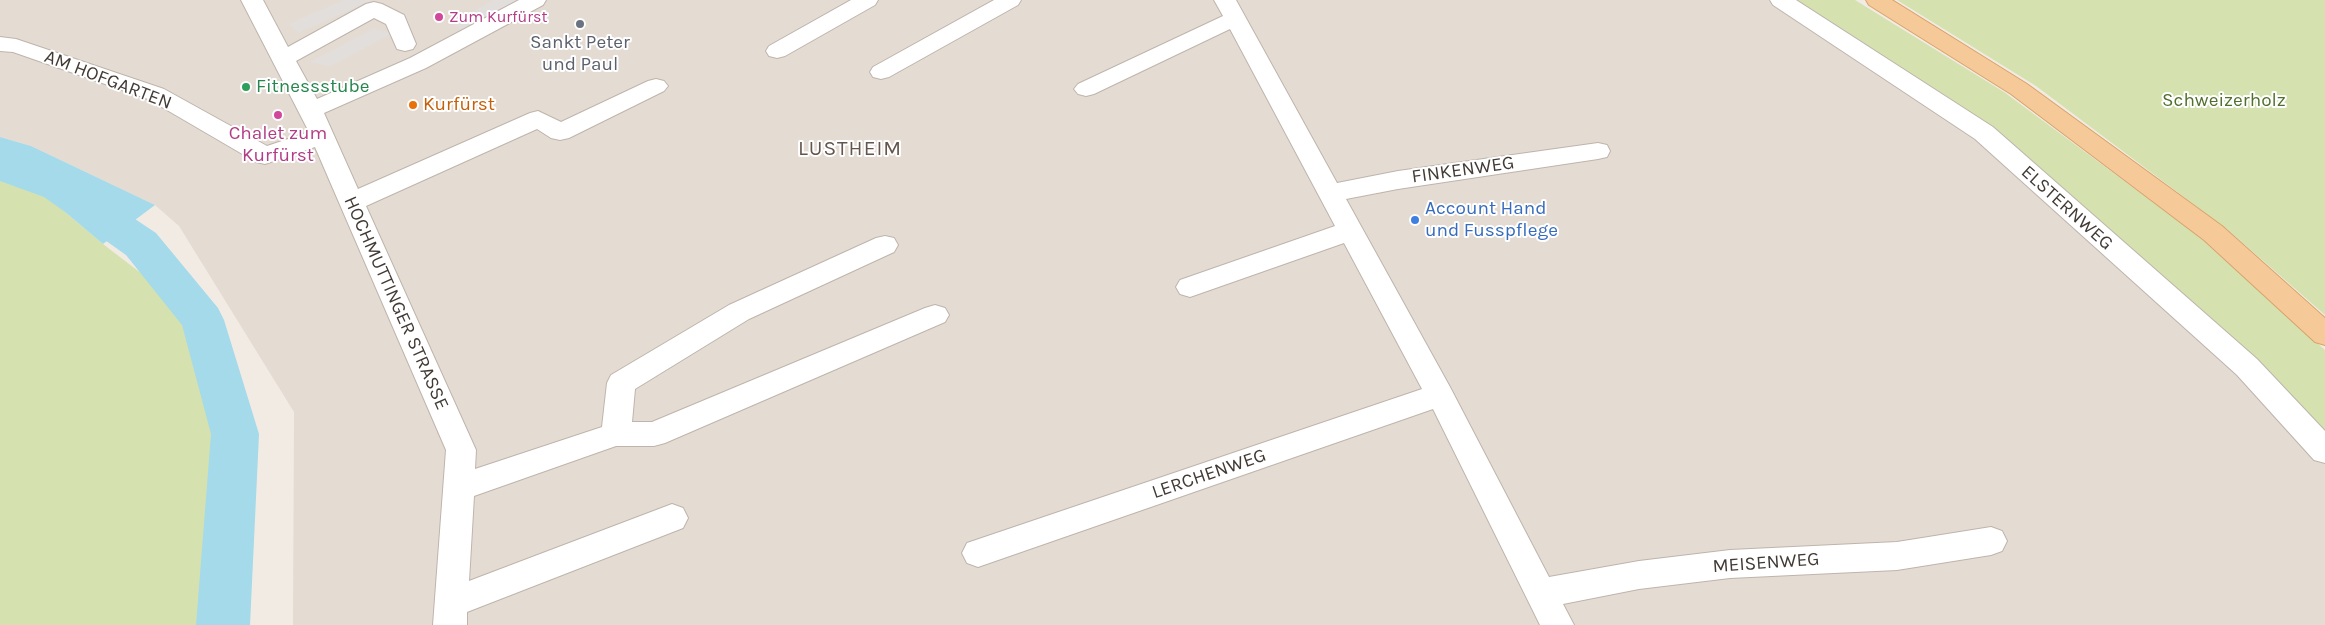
<!DOCTYPE html>
<html>
<head>
<meta charset="utf-8">
<style>
	body { margin:0 }
	canvas { display:block; background:#f1ebe4 }
</style>
</head>
<body>
<canvas width="2325" height="625"></canvas>
<script>
const c = document.querySelector('canvas').getContext('2d');
c.lineJoin = 'round';
function fillPath(path, color) { c.fillStyle = color; c.fill(path, 'evenodd'); }
const poly = rows => new Path2D(rows.map(r => 'M' + r).join(''));
function strokePath(path, color, width, dash) { c.strokeStyle = color; c.lineWidth = width; c.lineCap = dash ? 'butt' : 'round'; c.setLineDash(dash || []); c.stroke(path); }
function write(font, color, halo, rows, align = 'center') {
  c.font = font + ' Karla,sans-serif'; c.lineWidth = 4; c.setLineDash([]); c.textBaseline = 'middle'; c.strokeStyle = halo; c.fillStyle = color; for (const [text, x, y, turn = 0] of rows) {
    c.save(); c.translate(x, y); c.rotate((+turn || 0) * Math.PI / 180); c.textAlign = isNaN(turn) ? turn : align; if (halo) c.strokeText(text, 0, 0); c.fillText(text, 0, 0); c.restore();
  }
}
fillPath(poly([
	[0,0,1781,0,1984,133,2325,451,2325,625,293,625,294,412,179,226,155,205,31,146,0,137]
]), '#e4dbd3');
fillPath(poly([
	[1781,0,1855,0,2004,92,2196,234,2325,350,2325,451,1984,133],
	[1897,0,2325,0,2325,315,2228,230,2036,86],
	[0,176,44,194,103,244,202,320,235,434,223,625,0,625]
]), '#d5e2b0');
fillPath(poly([
	[344,0,372,0,298,33,289,24],
	[494,0,520,0,463,31,451,23],
	[374,29,393,33,330,66,310,62]
]), '#e2dedc');
fillPath(poly([
	[0,137,31,146,155,205,103,244,44,194,0,176]
]), '#a4dae9');
fillPath(poly([
	[0,153,72,177,156,233,218,308,224,320,259,434,250,625,196,625,211,434,182,325,126,255,44,197,0,181,0,153]
]), '#a4dae9');
const minor = poly([
	[241,0,263,0,288,47,366,4,374,2,382,4,404,15,416,44,413,49,405,51,397,49,386,24,374,18,296,61,317,99,410,58,519,0,546,0,543,5,426,68,324,113,358,189,530,113,538,111,561,122,648,81,656,79,664,81,668,86,664,91,569,138,560,140,551,138,537,129,366,206,476,450,475,469,602,427,607,383,611,375,729,305,876,238,885,236,894,238,898,245,894,252,749,319,635,389,632,422,652,422,925,308,935,305,945,308,949,315,945,322,665,443,654,446,616,446,474,496,469,581,672,504,683,508,688,518,683,528,467,612,467,625,433,625,446,450,315,147,265,164,256,162,148,99,13,52,0,51,0,37,16,39,164,89,267,146,309,132,241,0],
	[851,0,878,0,875,5,785,56,777,58,769,56,766,51,769,46,851,0],
	[994,0,1021,0,1018,5,889,77,881,79,873,77,870,72,873,67,994,0],
	[1214,0,1236,0,1337,183,1398,171,1598,143,1607,145,1610,151,1607,157,1598,159,1398,189,1346,199,1450,387,1549,577,1639,561,1730,550,1897,542,1991,527,2002,531,2007,541,2002,551,1991,555,1897,570,1730,578,1639,589,1563,604,1574,625,1540,625,1433,409,978,567,967,563,962,553,967,543,1422,389,1344,243,1190,297,1180,294,1176,287,1180,280,1335,226,1230,29,1094,94,1086,96,1078,94,1074,89,1078,84,1223,16,1214,0],
	[1770,0,1796,0,1993,127,2257,359,2325,431,2325,463,2314,460,2237,375,1975,139,1773,5,1770,0]
]);
const major = poly([
	[1866,0,1892,0,2027,84,2222,226,2325,318,2325,345,2315,342,2204,240,2011,94,1869,5,1866,0]
]);
strokePath(minor, '#beb4ab', 2);
strokePath(major, '#d9a36a', 2);
fillPath(minor, '#fff');
fillPath(major, '#f6ca98');
for (const [x, y, r, color] of [
	[439,17,5,"#d1479c"],
	[580,24,5,"#6b7280"],
	[246,87,5,"#2e9e5b"],
	[413,105,5,"#e8710a"],
	[278,115,5,"#d1479c"],
	[1415,220,5,"#3f7fe0"]
]) { const dot = new Path2D(); dot.arc(x, y, r, 0, 2 * Math.PI); c.fillStyle = color; c.fill(dot); strokePath(dot, '#fff', 2); }
write('16px', '#b23c85', '#fff', [
	["Zum Kurfürst",449,17]
], 'left');
write('19px', '#5b616d', '#fff', [
	["Sankt Peter",580,43],
	["und Paul",580,65]
]);
write('19px', '#423a35', '#fff', [
	["AM HOFGARTEN",108,80,21],
	["FINKENWEG",1463,170,-8],
	["ELSTERNWEG",2067,208,42],
	["HOCHMUTTINGER STRASSE",396,303,66],
	["LERCHENWEG",1209,474,-19],
	["MEISENWEG",1766,563,-4]
]);
write('19px', '#27864d', '#fff', [
	["Fitnessstube",256,87]
], 'left');
write('19px', '#526f2d', '#fff', [
	["Schweizerholz",2224,101]
]);
write('19px', '#c56008', '#fff', [
	["Kurfürst",423,105]
], 'left');
write('19px', '#b23c85', '#fff', [
	["Chalet zum",278,134],
	["Kurfürst",278,156]
]);
write('19px', '#366cbe', '#fff', [
	["Account Hand",1425,209],
	["und Fusspflege",1425,231]
], 'left');
c.letterSpacing = '1px';
write('21px', '#64564d', '#fff', [
	["LUSTHEIM",850,149]
]);
c.letterSpacing = '0px';
</script>
</body>
</html>
